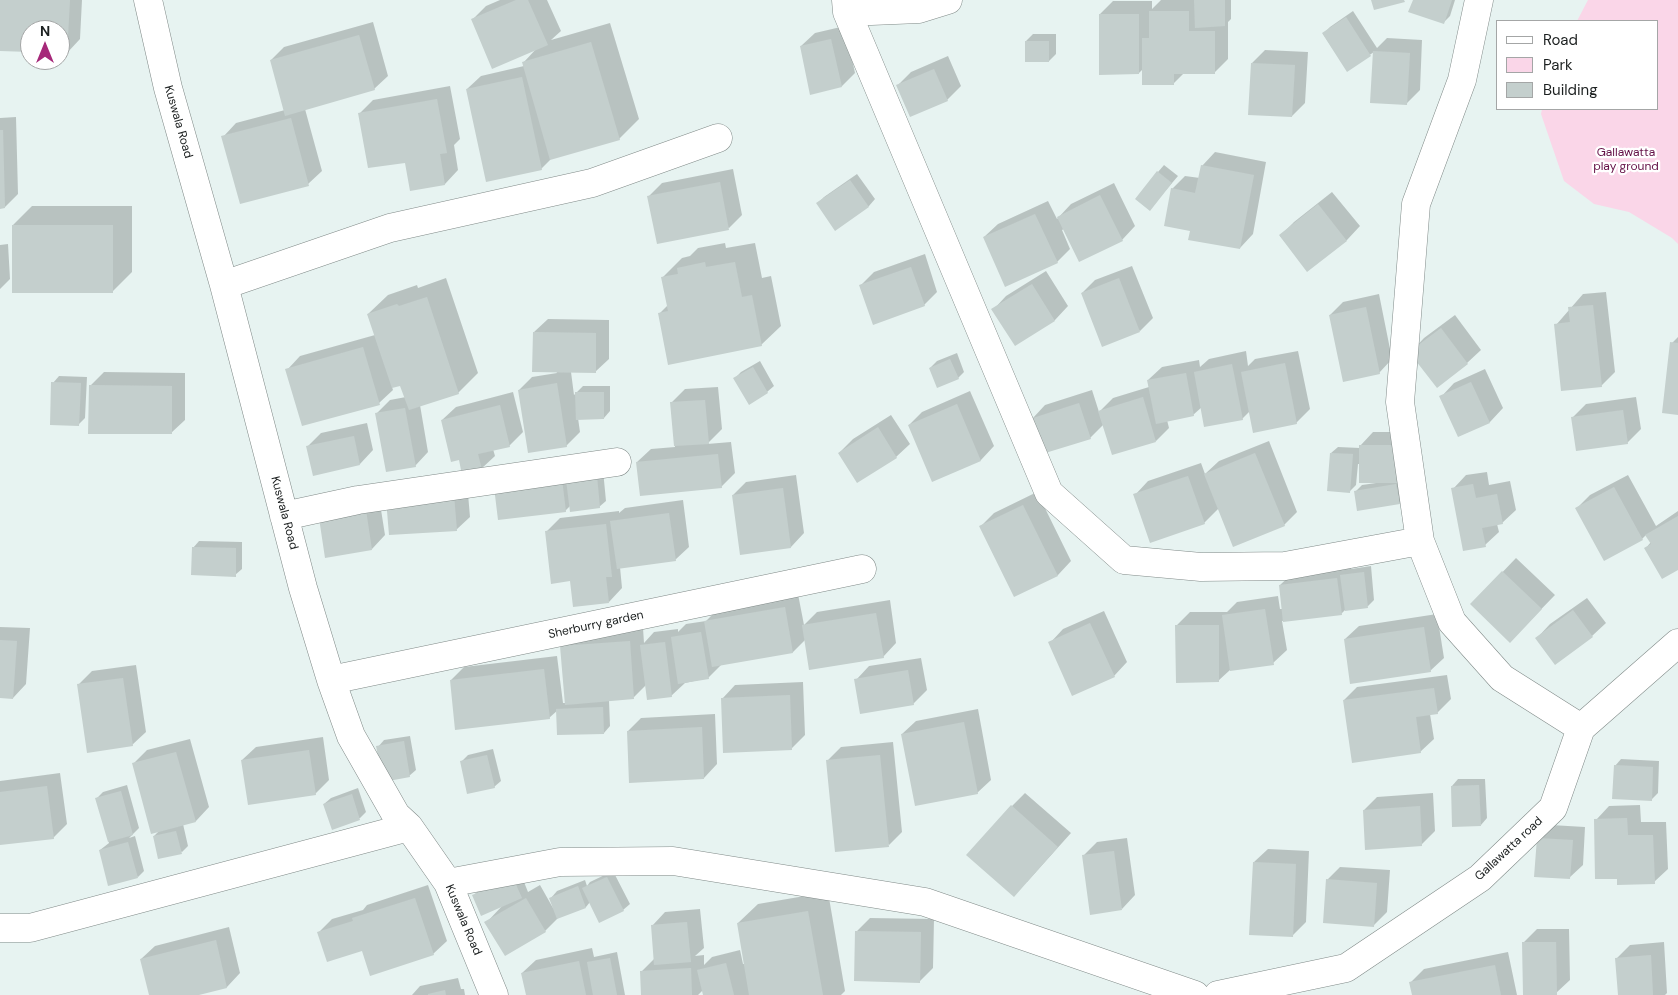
<!DOCTYPE html>
<html>
<head>
<meta charset="utf-8">
<style>
	body { margin:0 }
	#map { position:relative; width:1678px; height:995px; overflow:hidden; background:#e7f3f1; font-family:"DM Sans",sans-serif }
	canvas { display:block }
	.legend { position:absolute; left:1496px; top:20px; width:162px; height:90px; box-sizing:border-box; background:#fff; border:1px solid #a4a6a6; margin:0; padding:6px 9px; list-style:none; font-size:15px; color:#1c2020 }
	.legend li { display:flex; align-items:center; gap:10px; height:25px }
	.legend b { width:25px; border:1px solid #a4a6a6 }
	.north { position:absolute; left:20px; top:20px; width:50px; height:50px; box-sizing:border-box; background:#fff; border:1px solid #a4a6a6; border-radius:50%; rotate:0deg; font-size:14px; font-weight:700; line-height:20px; text-align:center; color:#1c2020 }
	.north::after { content:''; display:block; margin:auto; width:18px; height:22px; background:#a62879; clip-path:polygon(50% 0,100% 100%,50% 72%,0 100%) }
</style>
</head>
<body>
<div id="map">
<canvas width="1678" height="995"></canvas>
<ul class="legend">
<li><b style="height:6px;background:#fff"></b>Road</li>
<li><b style="height:14px;background:#fad6e8"></b>Park</li>
<li><b style="height:14px;background:#c4cfcd"></b>Building</li>
</ul>
<div class="north">N</div>
</div>
<script>
const c = document.querySelector('canvas').getContext('2d');
c.lineJoin = 'round';
function fillPath(path, color) { c.fillStyle = color; c.fill(path, 'evenodd'); }
const poly = rows => new Path2D(rows.map(r => 'M' + r).join(''));
function strokePath(path, color, width, dash) { c.strokeStyle = color; c.lineWidth = width; c.lineCap = dash ? 'butt' : 'round'; c.setLineDash(dash || []); c.stroke(path); }
function write(font, color, halo, rows, align = 'center') {
  c.font = font + ' "DM Sans",sans-serif'; c.lineWidth = 4.5; c.setLineDash([]); c.textBaseline = 'middle'; c.strokeStyle = halo; c.fillStyle = color; for (const [text, x, y, turn = 0] of rows) {
    c.save(); c.translate(x, y); c.rotate((+turn || 0) * Math.PI / 180); c.textAlign = isNaN(turn) ? turn : align; if (halo) c.strokeText(text, 0, 0); c.fillText(text, 0, 0); c.restore();
  }
}
fillPath(poly([
	[1588,0,1678,0,1678,244,1672,238,1629,212,1594,204,1564,181,1541,114,1542,109,1657,109,1657,21,1577,21]
]), '#fad6e8');
fillPath(poly([
	[0,0,82,0,80,39,67,53,60,52,60,30,30,30,30,51,0,49],
	[500,0,547,0,561,31,551,40,610,23,639,119,619,139,552,158,541,169,467,89,481,76,524,66,523,63,537,48,472,20,486,6],
	[1161,0,1231,0,1231,19,1228,22,1228,59,1214,73,1184,73,1173,84,1143,69,1139,73,1100,14,1113,1,1152,1,1152,9],
	[1414,0,1455,0,1450,16,1443,23],
	[1353,11,1377,48,1387,38,1422,40,1420,90,1406,104,1374,52,1347,70,1323,34,1330,27],
	[373,22,388,76,374,89,305,109,322,171,308,184,223,137,236,123,285,110,271,60,284,47],
	[845,26,855,73,842,86,811,93,801,46,815,33],
	[1033,34,1056,34,1056,54,1049,61,1026,41],
	[1265,50,1308,52,1305,103,1292,116,1252,63],
	[948,56,961,86,947,100,898,85,911,72],
	[450,86,460,139,454,145,458,170,445,184,411,190,406,161,359,114,373,100],
	[16,117,18,194,5,207,0,207,0,118],
	[1215,152,1266,162,1253,234,1240,248,1191,230,1172,189,1185,176,1200,178,1202,166],
	[1164,165,1178,176,1150,209,1158,172],
	[733,169,742,215,729,228,649,196,662,183],
	[857,174,875,199,869,206,836,229,818,203,824,197],
	[1114,183,1135,226,1122,240,1064,229,1062,230,1070,249,1057,262,984,237,998,224,1048,201,1057,219,1071,204],
	[1332,192,1360,226,1347,240,1308,270,1280,236,1294,222],
	[32,206,132,206,132,272,112,292,13,225],
	[725,243,726,248,755,243,762,278,771,276,781,326,761,345,660,313,668,305,662,278,682,258,690,256,698,248],
	[8,244,10,279,0,289,0,245],
	[925,254,937,292,924,305,860,286,874,272],
	[1132,266,1153,318,1140,331,1082,293,1095,280],
	[1046,271,1068,306,1055,320,1015,344,993,310,1006,296],
	[446,278,478,373,458,393,420,405,428,452,415,466,376,414,390,400,406,397,401,384,392,387,393,390,379,403,287,370,300,356,375,335,368,314,388,295,417,285,418,288],
	[1606,292,1615,372,1601,386,1556,325,1583,294],
	[1379,294,1392,359,1379,373,1330,315,1343,302],
	[1455,315,1481,350,1467,363,1437,386,1411,352,1424,338],
	[548,319,609,320,609,359,595,372,571,372,574,395,583,386,610,386,610,411,604,418,578,418,580,432,566,446,519,390,532,377,557,373,534,332],
	[1678,337,1678,414,1672,343],
	[1246,351,1248,366,1255,359,1298,351,1310,409,1296,423,1250,411,1242,419,1202,407,1193,415,1167,420,1169,428,1156,441,1104,424,1090,438,1032,419,1045,405,1092,390,1099,412,1113,398,1149,387,1148,380,1162,367,1199,360,1200,367,1209,359],
	[957,353,964,372,958,378,930,368,937,361],
	[760,361,774,386,767,392,735,378,741,372],
	[1485,369,1503,408,1490,422,1459,436,1441,397,1454,383],
	[104,372,185,373,185,420,171,433,90,386],
	[59,376,87,377,85,418,78,425,53,383],
	[718,387,722,429,707,444,731,442,735,473,721,487,637,462,651,449,675,447,671,403,685,389],
	[970,391,994,446,981,460,933,480,909,425,922,412],
	[513,392,523,432,509,446,493,449,495,456,481,469,460,458,442,420,456,407],
	[1636,397,1641,429,1627,443,1572,418,1586,404],
	[891,415,910,444,896,457,839,453,853,439],
	[367,423,373,450,360,464,314,474,307,447,321,433],
	[1373,432,1415,432,1406,497,1399,503,1355,492,1362,485,1376,483,1360,464,1358,464,1356,485,1350,491,1331,453,1338,447,1360,448,1360,446],
	[1269,441,1297,512,1284,525,1219,508,1204,523,1135,495,1148,481,1201,463,1205,474,1219,461],
	[603,470,606,501,599,507,570,506,565,511,495,487],
	[1487,472,1489,485,1510,481,1516,510,1502,523,1497,524,1499,532,1485,545,1453,489,1466,475],
	[796,475,804,533,791,547,741,553,733,495,746,482],
	[1628,475,1656,526,1678,511,1678,569,1645,549,1651,542,1646,535,1642,539,1576,509,1590,495],
	[467,482,470,517,456,530,401,486],
	[1037,492,1071,561,1058,575,1015,595,981,526,994,513],
	[379,497,385,535,372,549,320,519],
	[683,500,689,547,675,560,620,567,622,588,609,602,571,580,546,532,560,518,619,511,619,513,625,508],
	[199,541,242,542,242,569,235,575,193,548],
	[1516,558,1555,595,1523,628,1472,604],
	[1351,565,1351,569,1371,566,1374,600,1368,606,1346,609,1341,614,1282,621,1287,650,1273,663,1230,670,1218,681,1176,626,1190,612,1227,612,1237,602,1278,596,1280,609,1283,609,1280,585,1294,572],
	[798,594,804,625,817,612,890,600,896,643,883,657,806,639,793,652,722,664,708,678,685,683,671,696,646,685,634,697,609,700,610,726,604,733,558,710,549,718,451,680,464,667,557,656,563,703,566,703,562,646,575,633,643,628,644,643,654,632,678,629,678,632,686,624,706,621,719,608],
	[1587,598,1606,623,1592,636,1537,638,1550,624],
	[1104,611,1127,662,1114,676,1050,643,1063,629],
	[1437,614,1444,658,1430,671,1345,639,1359,626],
	[0,627,30,628,26,684,13,698,0,697],
	[921,658,927,690,913,704,856,680,869,666],
	[136,665,146,732,132,745,79,684,92,671],
	[1447,675,1451,699,1437,713,1430,714,1434,739,1420,752,1344,700,1357,687],
	[803,682,805,735,792,748,722,699,735,685],
	[978,709,991,780,977,793,902,734,916,721],
	[715,714,717,764,704,778,628,731,641,718],
	[410,736,416,770,409,776,378,747,384,740],
	[323,737,329,780,315,794,242,760,256,747],
	[190,739,209,807,196,821,183,824,188,846,182,852,154,836,160,830,133,764,147,750],
	[893,742,902,832,889,845,827,761,841,747],
	[493,749,501,781,494,787,461,762,468,755],
	[1621,759,1659,761,1658,793,1651,800,1615,766],
	[60,773,67,824,53,838,0,844,0,781],
	[1458,779,1485,779,1487,818,1481,825,1452,786],
	[127,785,139,828,129,838,135,836,144,871,138,877,100,850,109,843,97,798,103,792],
	[358,788,366,812,360,818,333,828,324,804,331,798],
	[1025,793,1071,833,1027,882,1012,806],
	[1433,793,1435,831,1421,845,1364,810,1377,797],
	[1640,805,1641,822,1666,822,1668,869,1654,882,1618,878,1596,820,1609,806],
	[1551,825,1585,827,1583,865,1569,878,1538,838],
	[1127,838,1135,895,1122,909,1083,856,1097,842],
	[1268,849,1309,851,1306,922,1292,936,1254,862],
	[1340,867,1390,870,1387,912,1373,926,1327,880],
	[613,871,630,904,623,910,590,902,586,907,559,917,545,931,486,923,503,905,473,896,480,889,520,872,528,892,540,885,553,908,551,898,557,891,585,880,587,886,590,882],
	[428,885,447,941,433,954,363,950,318,933,332,919,363,910,367,905],
	[828,892,845,991,841,995,704,995,703,990,698,995,642,995,641,972,655,958,652,926,665,912,700,909,704,948,695,956,704,955,704,965,712,957,740,950,743,964,745,964,738,923,758,904],
	[870,918,934,919,933,968,919,982,857,931],
	[229,927,240,973,227,987,193,995,150,995,141,959,155,946],
	[1537,929,1569,929,1570,980,1556,993,1523,943],
	[1664,942,1667,993,1665,995,1619,995,1617,958,1630,945],
	[592,948,594,957,617,952,625,995,527,995,522,973,536,960],
	[1508,952,1517,995,1413,995,1410,983,1424,969],
	[458,978,461,989,464,989,465,995,412,995,420,986]
]), '#0003');
fillPath(poly([
	[0,0,70,0,67,54,60,54,60,30,30,30,30,52,0,51],
	[516,0,528,0,548,45,492,69,471,19],
	[1194,0,1225,0,1225,26,1195,28],
	[1371,0,1404,0,1405,2,1374,10],
	[1413,0,1452,0,1444,24,1408,12],
	[1149,11,1189,11,1189,31,1215,31,1215,74,1174,74,1174,85,1142,85,1142,38,1149,38],
	[1099,14,1139,14,1139,74,1099,75],
	[1346,17,1371,56,1347,72,1322,33],
	[359,35,375,90,285,116,270,60],
	[831,39,842,87,810,95,800,46],
	[1025,41,1049,41,1049,62,1025,62],
	[591,42,620,140,550,160,522,62],
	[1373,51,1410,53,1407,105,1370,103],
	[1251,63,1295,65,1292,117,1248,115],
	[934,69,948,101,910,117,896,85],
	[522,77,542,170,486,182,466,89],
	[437,99,447,153,440,154,445,185,410,191,405,163,368,168,358,113],
	[291,118,309,186,240,204,221,136],
	[0,130,3,130,5,208,0,209],
	[1201,165,1254,175,1240,249,1188,240,1190,231,1164,226,1171,188,1195,193],
	[1157,171,1172,183,1150,211,1135,199],
	[850,180,869,207,835,231,816,203],
	[720,182,729,230,657,244,647,196],
	[1100,195,1123,241,1079,262,1057,217],
	[1318,204,1347,241,1307,272,1279,235],
	[1035,214,1058,263,1005,287,983,237],
	[12,225,113,225,113,293,12,293],
	[705,262,706,267,735,262,742,297,752,295,762,346,668,365,658,313,668,311,661,277,678,274,677,268],
	[911,267,925,306,873,325,859,285],
	[1119,278,1140,332,1102,347,1081,293],
	[1032,284,1055,321,1015,346,991,309],
	[427,297,459,394,409,410,400,386,392,388,367,314,397,304,399,306],
	[1593,305,1602,387,1561,391,1554,324,1570,322,1568,307],
	[1366,307,1380,374,1343,382,1329,315],
	[1441,328,1468,364,1437,388,1409,352],
	[533,332,596,333,596,373,532,372],
	[1670,342,1678,343,1678,415,1662,413],
	[363,347,380,405,302,426,285,369],
	[950,359,959,379,937,388,929,368],
	[1285,363,1297,424,1253,433,1241,372],
	[1232,364,1243,420,1204,427,1194,372],
	[753,367,768,393,749,405,733,378],
	[1186,373,1194,416,1156,424,1147,380],
	[51,382,81,383,79,426,50,425],
	[1471,382,1490,423,1458,437,1439,396],
	[557,383,567,447,528,453,518,390],
	[89,385,172,386,172,434,88,434],
	[575,392,604,392,604,419,576,420],
	[1143,397,1156,442,1112,455,1098,411],
	[705,400,709,444,674,446,670,402],
	[1079,403,1091,439,1042,454,1030,419],
	[957,404,981,461,932,482,908,425],
	[500,405,510,447,478,454,482,470,462,475,459,460,451,462,441,420],
	[405,408,416,467,386,472,375,413],
	[1623,410,1628,444,1576,451,1571,417],
	[878,427,897,458,857,483,838,453],
	[354,436,360,465,313,476,306,446],
	[1359,445,1402,445,1402,483,1359,483],
	[1255,453,1285,526,1233,547,1204,474],
	[1330,453,1353,454,1350,493,1327,491],
	[718,454,722,488,640,496,636,462],
	[597,476,600,508,570,512,566,479],
	[1188,476,1205,524,1150,543,1133,494],
	[562,479,566,512,498,520,494,487],
	[1396,484,1400,504,1357,511,1354,491],
	[1473,484,1476,498,1497,494,1503,524,1482,528,1486,547,1463,551,1451,488],
	[1614,487,1643,540,1604,561,1575,508],
	[783,488,791,548,740,555,732,495],
	[454,495,457,531,389,535,386,499],
	[1023,505,1058,576,1014,597,979,526],
	[366,510,372,550,325,558,319,518],
	[669,513,676,561,617,569,610,521],
	[1678,516,1678,570,1662,579,1644,548,1651,544,1645,535],
	[606,524,612,577,606,577,609,603,573,607,570,581,551,584,545,531],
	[192,547,236,548,236,577,191,575],
	[1502,571,1542,609,1510,643,1470,604],
	[1364,572,1368,608,1345,611,1340,575],
	[1337,578,1342,615,1283,622,1279,585],
	[785,607,793,653,712,667,704,621],
	[1265,609,1274,665,1230,671,1222,615],
	[1573,610,1593,637,1555,665,1535,638],
	[876,613,884,658,809,670,802,625],
	[1090,623,1115,677,1072,696,1048,642],
	[1175,625,1219,625,1219,682,1176,683],
	[1424,627,1431,672,1350,684,1344,639],
	[701,632,709,679,678,684,671,637],
	[0,640,17,641,13,699,0,698],
	[630,641,634,699,565,705,560,646],
	[665,642,672,697,647,700,640,645],
	[544,669,550,719,455,730,450,680],
	[908,670,914,705,860,714,854,679],
	[123,678,133,746,87,753,77,684],
	[1434,688,1438,714,1416,717,1421,753,1352,763,1343,700],
	[790,695,792,750,723,753,721,698],
	[603,707,604,734,557,735,556,709],
	[964,722,978,794,915,806,901,734],
	[702,727,704,779,629,783,627,731],
	[404,741,410,777,383,782,376,746],
	[309,750,316,795,248,805,241,760],
	[176,752,196,822,151,834,132,763],
	[487,755,495,788,467,794,460,761],
	[880,755,889,847,835,852,826,760],
	[1614,765,1653,767,1652,801,1612,799],
	[1479,785,1481,826,1452,827,1451,786],
	[47,786,54,839,0,845,0,792],
	[121,791,133,835,108,842,95,798],
	[352,794,360,820,332,830,323,804],
	[1011,805,1058,847,1014,897,966,855],
	[1420,806,1422,846,1365,850,1363,810],
	[1627,818,1628,835,1653,835,1655,884,1617,885,1617,879,1595,879,1594,819],
	[176,831,182,854,158,859,153,836],
	[1537,838,1573,840,1570,879,1534,877],
	[128,842,138,878,108,886,99,850],
	[1114,851,1122,910,1090,915,1082,855],
	[1253,862,1296,864,1293,937,1249,935],
	[607,877,624,911,599,923,582,888],
	[513,878,522,898,481,916,472,895],
	[1326,879,1377,883,1374,927,1323,923],
	[578,886,586,908,557,919,549,898],
	[415,898,434,955,370,976,362,951,327,962,317,932,353,921,352,918],
	[526,898,546,932,505,956,484,922],
	[808,911,823,995,749,995,737,923],
	[687,922,691,962,654,965,651,925],
	[855,931,921,932,920,983,854,981],
	[216,940,227,988,199,995,149,995,140,959],
	[1522,942,1556,942,1557,995,1523,995],
	[1651,955,1653,995,1618,995,1615,958],
	[610,958,617,995,593,995,587,962],
	[579,961,586,995,526,995,521,973],
	[726,963,734,995,703,995,697,970],
	[1495,965,1501,995,1412,995,1409,982],
	[691,968,692,995,641,995,640,971],
	[445,990,446,995,428,995,428,994]
]), '#c4cfcd');
const minor = poly([
	[148,0,168,88,224,285,303,588,331,680,351,736,396,815,409,827,448,883,494,995],
	[846,0,847,12,1049,493,1124,560,1201,567,1285,566,1420,541],
	[1479,0,1462,80,1416,204,1400,402,1420,541,1452,622,1502,678,1581,728],
	[847,12,919,9,948,0],
	[224,285,390,228,592,183,718,138],
	[284,516,358,500,617,462],
	[331,680,862,569],
	[448,883,560,862,673,861,925,902,1195,995],
	[0,928,30,928,409,827],
	[1218,995,1346,968,1480,878,1553,808,1581,728,1678,643]
]);
strokePath(minor, '#808a88', 29);
strokePath(minor, '#fff', 28);
write('12px', '#1c2020', '#fff', [
	["Kuswala Road",178,122,74],
	["Kuswala Road",284,513,75],
	["Sherburry garden",596,625,-12],
	["Gallawatta road",1509,849,-43],
	["Kuswala Road",463,920,67]
]);
write('12px', '#631046', '#fff', [
	["Gallawatta",1626,153],
	["play ground",1626,167]
]);
</script>
</body>
</html>
